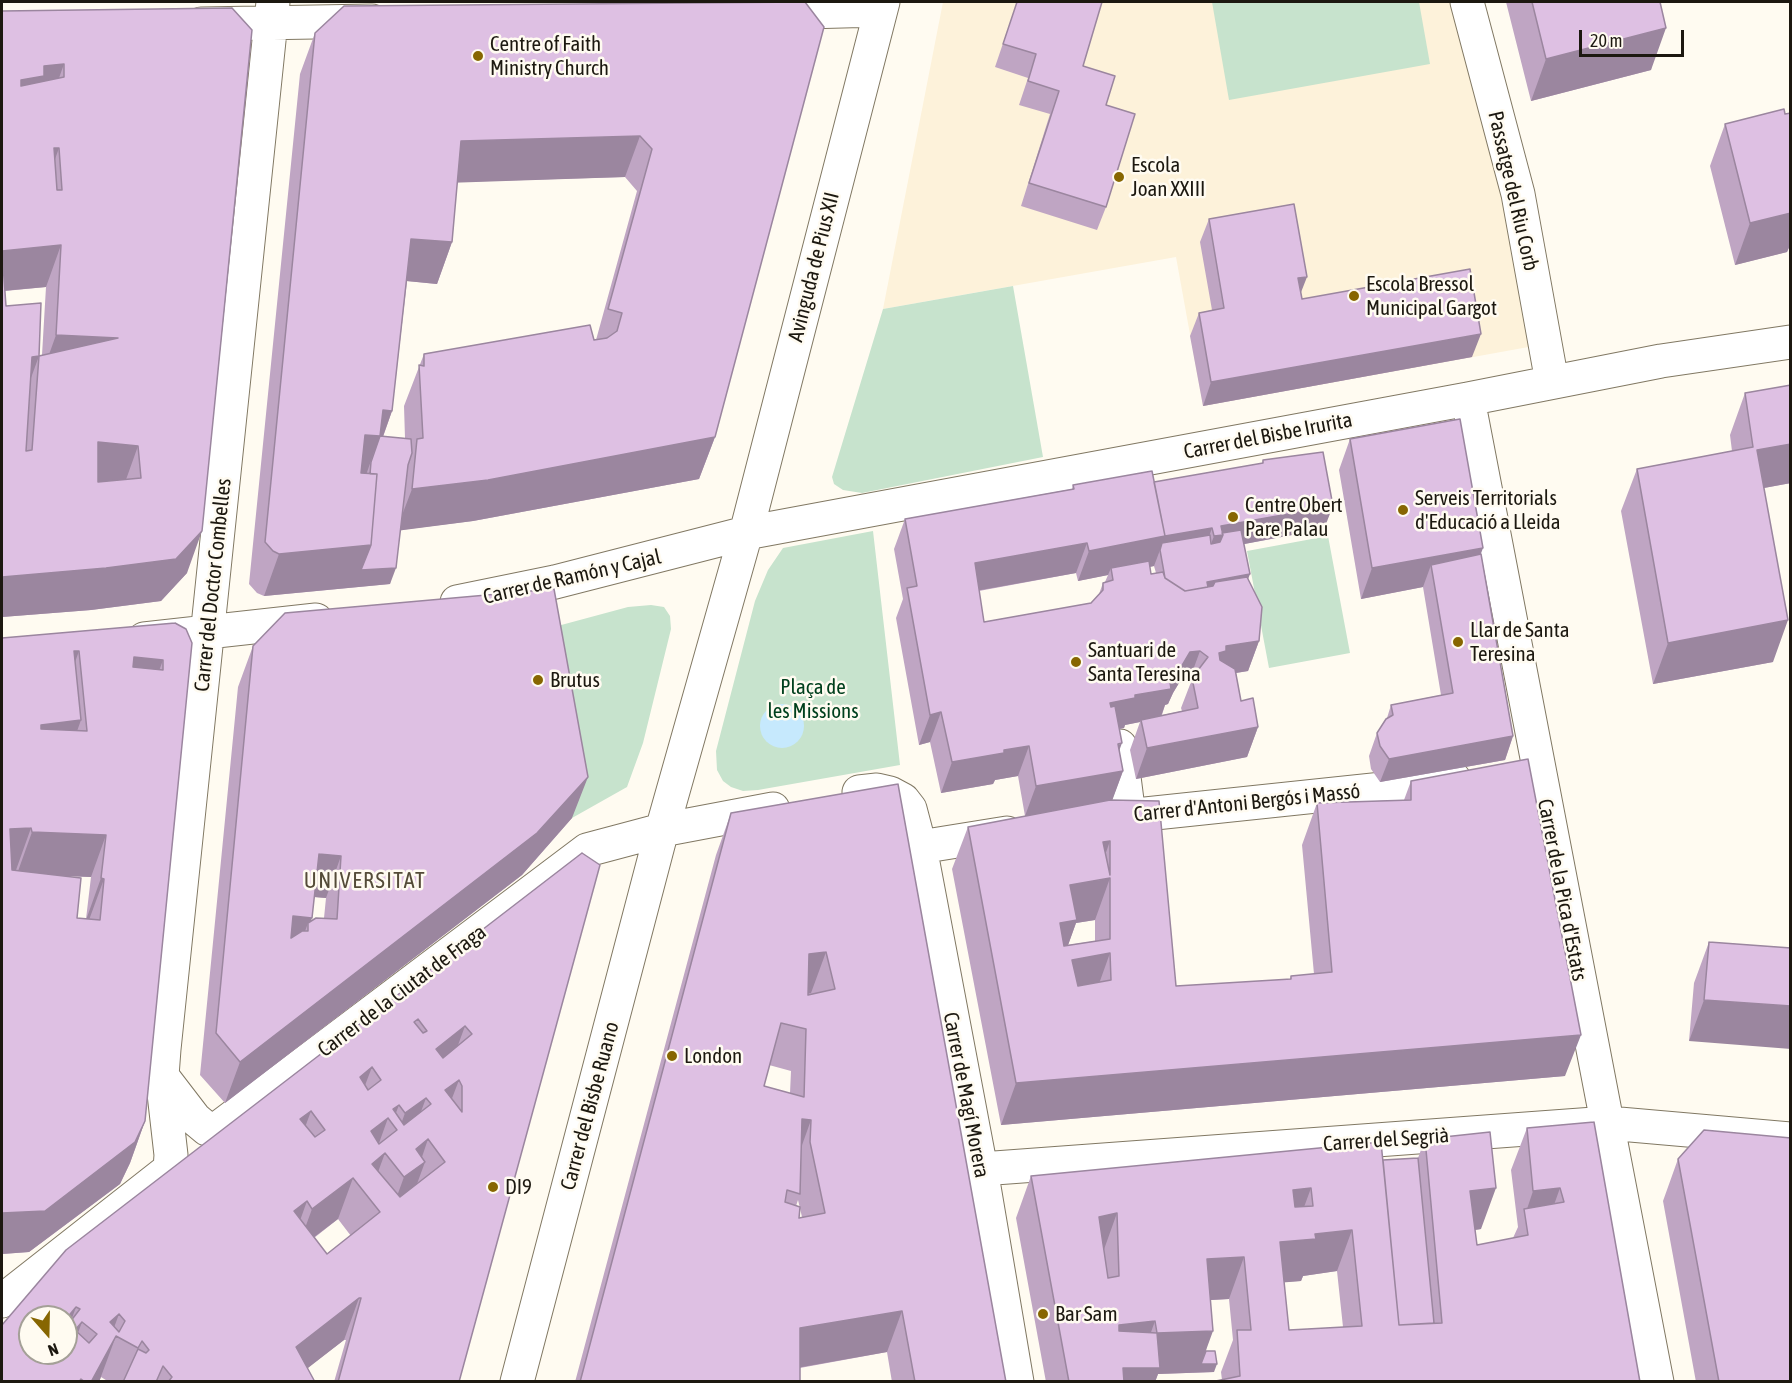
<!DOCTYPE html>
<html>
<head>
<meta charset="utf-8">
<style>
	body { margin:0 }
	#map { position:relative; width:1792px; height:1383px; overflow:hidden; background:#fffbf1; font-family:"Asap Condensed",sans-serif }
	canvas { display:block }
	.frame { position:absolute; inset:0; border:3px solid #1c1810; pointer-events:none }
	.north { position:absolute; left:18px; top:1305px; width:60px; height:60px; box-sizing:border-box; background:#fffbf1; border:2px solid #a4a097; border-radius:50%; rotate:160deg; font-size:16px; font-weight:700; line-height:24px; text-align:center; color:#1c1810 }
	.north::after { content:''; display:block; margin:auto; width:21px; height:27px; background:#876601; clip-path:polygon(50% 0,100% 100%,50% 72%,0 100%) }
	.scale { position:absolute; left:1579px; top:30px; width:105px; height:27px; box-sizing:border-box; border:3px solid #1c1810; border-top:0; padding-left:8px; font-size:18px; line-height:21px; white-space:nowrap; color:#1c1810; -webkit-text-stroke:4px #fffbf1; paint-order:stroke }
</style>
</head>
<body>
<div id="map">
<canvas width="1792" height="1383"></canvas>
<div class="frame"></div>
<div class="north">N</div>
<div class="scale">20 m</div>
</div>
<script>
const c = document.querySelector('canvas').getContext('2d');
c.lineJoin = 'round';
function fillPath(path, color) { c.fillStyle = color; c.fill(path, 'evenodd'); }
const poly = rows => new Path2D(rows.map(r => 'M' + r).join(''));
function strokePath(path, color, width, dash) { c.strokeStyle = color; c.lineWidth = width; c.lineCap = dash ? 'butt' : 'round'; c.setLineDash(dash || []); c.stroke(path); }
function write(font, color, halo, rows, align = 'center') {
  c.font = font + ' "Asap Condensed",sans-serif'; c.lineWidth = 5; c.setLineDash([]); c.textBaseline = 'middle'; c.strokeStyle = halo; c.fillStyle = color; for (const [text, x, y, turn = 0] of rows) {
    c.save(); c.translate(x, y); c.rotate((+turn || 0) * Math.PI / 180); c.textAlign = isNaN(turn) ? turn : align; if (halo) c.strokeText(text, 0, 0); c.fillText(text, 0, 0); c.restore();
  }
}
fillPath(poly([
	[943,2,1453,2,1507,200,1534,346,1203,406,1176,257,883,309]
]), '#fdf2da');
fillPath(poly([
	[1212,2,1419,2,1430,64,1229,100],
	[1013,286,1043,457,862,493,843,490,834,484,832,477,883,309],
	[873,531,900,765,758,790,743,791,731,787,723,781,717,770,716,751,755,601,768,570,783,548],
	[1328,536,1350,653,1269,668,1247,551],
	[651,605,664,607,670,616,671,629,643,743,627,787,572,818,539,631,628,607]
]), '#c7e3cd');
fillPath(poly([
	'760 726a22 22 0 1 1 44 0a22 22 0 1 1-44 0Z'
]), '#c6e9fd');
const minor = poly([
	[1467,2,1518,194,1552,382],
	[768,13,880,10],
	[201,24,372,21],
	[1468,399,1657,1382],
	[457,602,555,582,746,533,1468,399,1661,361,1790,342],
	[144,639,316,620],
	[1120,746,1129,816],
	[859,792,877,790,890,793,903,800,910,809,920,847,981,1169,1017,1382],
	[1117,817,1411,786,1454,779],
	[920,847,1007,833],
	[162,1076,195,1119,207,1129,217,1129,587,850,662,830,773,809],
	[981,1169,1608,1123,1790,1139],
	[2,1301,170,1169,171,1155,162,1076,164,1049,273,2],
	[517,1382,662,830,746,533,883,2]
]);
strokePath(minor, '#817863', 35);
strokePath(minor, '#fff', 33);
fillPath(poly([
	[805,2,715,437,699,479,473,521,400,530,390,584,264,596,257,593,249,584,300,74,315,33],
	[625,177,637,191,596,340,424,354,404,406,405,438,383,437,392,411,407,281,437,284,452,242,457,182],
	[1017,2,1102,2,1083,66,1106,105,1106,207,1097,230,1021,206,1050,114,1019,105,1028,78,995,67],
	[1506,2,1660,2,1651,70,1531,101],
	[232,8,187,573,161,601,91,610,2,617,2,11],
	[46,287,42,355,39,356,6,306,5,291],
	[1791,113,1791,243,1787,252,1735,265,1710,166,1725,124],
	[1209,219,1301,293,1302,299,1472,357,1203,406,1190,336,1199,313,1212,310,1200,242],
	[1791,385,1791,483,1764,488,1773,662,1653,684,1621,511,1637,469,1732,451,1730,435,1745,393],
	[1350,439,1481,554,1513,736,1505,760,1380,782,1371,769,1369,756,1377,733,1387,718,1391,705,1441,695,1423,587,1361,599,1339,470],
	[1263,460,1324,529,1244,544,1248,579,1259,641,1248,671,1236,673,1241,701,1258,727,1247,757,1136,779,1130,750,1140,722,1125,725,1124,728,1120,729,1119,751,1123,771,1112,800,1176,986,1290,980,1291,976,1314,974,1302,845,1317,803,1404,800,1411,781,1565,1076,1001,1125,952,869,968,827,1025,816,1018,776,995,780,993,784,941,793,930,742,919,745,896,618,903,599,894,549,905,519,1072,489,1073,485,1154,482,1262,464],
	[1154,566,1156,573,1151,574,1150,567],
	[1076,573,1078,581,1108,575,1105,582,1103,583,1099,594,1091,603,984,622,979,591],
	[1189,681,1191,682,1181,708,1182,711,1162,715,1165,705,1168,704,1173,693,1179,683],
	[1095,920,1095,941,1068,945,1076,923],
	[175,623,186,629,192,643,145,1121,130,1163,120,1184,29,1252,2,1254,2,638],
	[62,876,91,877,86,919,77,918,81,878],
	[253,646,572,818,522,875,225,1103,200,1075,238,687],
	[314,897,326,898,324,918,311,922],
	[898,784,1006,1382,892,1382,887,1352,800,1368,800,1382,575,1382,716,855,731,813],
	[769,1065,791,1071,790,1093,764,1086],
	[798,1200,802,1217,799,1218,796,1206],
	[582,853,459,1382,334,1382,346,1340,344,1340,307,1368,315,1382,109,1382,101,1377,99,1382,2,1382,2,1325],
	[338,1219,351,1236,327,1254,314,1238],
	[1709,942,1791,948,1689,1041,1694,983],
	[1594,1122,1640,1382,1222,1380,1221,1372,1233,1340,1229,1299,1211,1300,1206,1351,1214,1372,1158,1374,1155,1382,1046,1382,1016,1218,1031,1176,1383,1160,1418,1158,1425,1139,1481,1229,1475,1230,1477,1245,1513,1238,1518,1227,1511,1170,1527,1128],
	[1337,1271,1343,1327,1289,1330,1284,1282,1301,1281,1303,1276],
	[1678,1159,1791,1382,1696,1382,1663,1201]
]), '#bfa5c3');
fillPath(poly([
	[1666,28,1651,70,1531,101,1546,59],
	[64,64,49,106,6,121,21,80,44,66],
	[640,136,625,177,446,183,461,141],
	[54,148,59,148,44,190],
	[1791,213,1791,243,1787,252,1735,265,1750,223],
	[411,239,452,242,437,284,396,280],
	[61,245,46,287,2,291,2,251],
	[1307,277,1298,300,1298,278],
	[1481,334,1472,357,1203,406,1211,382],
	[56,335,118,338,41,377],
	[39,356,24,397,32,357],
	[383,410,392,411,377,453,374,452,365,478,349,477,365,435],
	[715,437,699,479,473,521,396,531,412,489],
	[98,442,138,446,123,488,83,484],
	[1791,444,1791,483,1742,492,1757,450],
	[1333,506,1324,529,1218,549,1205,560,1214,536,1221,526],
	[1212,528,1204,551,1160,550,1154,566,1112,574,1111,568,1108,575,1078,581,1089,551,1162,536],
	[202,531,187,573,161,601,91,610,2,617,2,577],
	[1087,543,1076,573,964,593,975,563],
	[371,545,396,568,390,584,264,596,279,554],
	[1483,548,1472,578,1431,565,1423,587,1361,599,1372,568],
	[1250,574,1244,590,1201,598,1207,582],
	[1788,620,1773,662,1653,684,1668,643],
	[1259,641,1248,671,1217,676,1219,653,1226,646],
	[74,651,79,651,64,693],
	[1200,651,1189,681,1179,683,1173,693,1168,704,1165,705,1160,719,1141,720,1140,722,1125,725,1124,728,1099,733,1110,703,1135,695,1169,676,1180,669,1190,652],
	[134,657,163,660,148,701,119,699],
	[941,712,930,742,919,745,930,715],
	[81,720,66,762,25,767,41,725],
	[1258,727,1247,757,1136,779,1147,748],
	[1513,736,1505,760,1380,782,1389,759],
	[1122,743,1111,773,1123,771,1112,801,1025,816,1036,786],
	[1029,746,1018,776,995,780,993,784,941,793,952,762,1004,750],
	[588,777,572,818,522,875,225,1103,240,1062],
	[31,828,16,870,2,871,10,829],
	[32,832,106,835,91,877,17,874],
	[1110,841,1096,881,1110,878,1095,920,1076,923,1062,962,1045,965,1070,885,1103,842],
	[319,854,341,856,326,898,303,896],
	[101,878,104,879,89,920,86,920],
	[293,916,312,918,308,928,308,923,295,959,278,958],
	[826,952,811,993,794,996,809,954],
	[1110,953,1095,995,1057,1002,1072,960],
	[1704,1000,1791,1006,1791,1049,1689,1041],
	[465,1026,450,1067,436,1049],
	[1581,1035,1565,1076,1001,1125,1016,1083],
	[372,1067,356,1109,360,1077],
	[459,1080,443,1122,445,1090],
	[426,1098,411,1139,390,1155,405,1113],
	[399,1105,392,1123,393,1109],
	[311,1111,296,1152,300,1119],
	[388,1118,373,1160,371,1131],
	[802,1119,811,1120,796,1162],
	[145,1121,130,1163,120,1184,29,1252,2,1254,2,1213],
	[428,1139,419,1166,425,1162,410,1203,389,1218,404,1177,416,1149],
	[385,1153,370,1194,372,1164],
	[353,1178,338,1219,297,1250,312,1209],
	[1311,1188,1296,1229,1293,1190],
	[1496,1188,1481,1229,1455,1233,1470,1191],
	[1560,1188,1545,1230,1525,1215,1533,1191],
	[307,1201,292,1243,294,1211],
	[1117,1213,1102,1255,1099,1217],
	[1352,1230,1337,1271,1303,1276,1301,1281,1265,1284,1280,1242,1315,1234],
	[1244,1257,1229,1299,1192,1301,1207,1259],
	[359,1298,344,1340,290,1382,296,1347],
	[76,1307,66,1335,66,1319],
	[902,1311,887,1352,785,1370,800,1328],
	[119,1314,104,1355,110,1322],
	[1155,1321,1140,1363,1104,1366,1119,1325],
	[82,1322,67,1363,75,1330],
	[1213,1331,1201,1364,1217,1364,1214,1372,1158,1374,1155,1382,1118,1382,1123,1368,1157,1333],
	[116,1336,99,1382,91,1382]
]), '#9b869f');
const building = poly([
	[805,2,824,27,715,437,488,480,412,489,417,439,423,438,419,365,424,366,424,354,590,325,594,340,607,338,617,331,622,313,608,309,652,149,640,136,461,141,452,242,411,239,392,411,383,410,380,436,365,435,361,473,377,474,371,545,279,554,273,551,265,542,315,33,344,6,805,2],
	[1017,2,1102,2,1083,66,1115,76,1106,105,1135,114,1106,207,1029,183,1059,91,1028,81,1036,54,1003,44,1017,2],
	[1532,2,1660,2,1666,28,1546,59,1532,2],
	[232,8,252,30,202,531,176,559,106,568,2,577,2,11,232,8],
	[64,64,64,77,21,86,21,80,44,76,44,66,64,64],
	[54,148,59,148,62,190,57,190,54,148],
	[61,245,56,335,118,338,39,356,41,303,6,306,2,251,61,245],
	[39,356,32,450,26,451,32,357,39,356],
	[98,442,138,446,141,478,98,482,98,442],
	[1784,109,1785,114,1791,113,1791,213,1750,223,1725,124,1784,109],
	[1294,204,1307,277,1298,278,1302,299,1470,269,1481,334,1211,382,1199,313,1224,308,1209,219,1294,204],
	[1791,385,1791,444,1757,450,1788,620,1668,643,1637,469,1753,447,1745,393,1791,385],
	[1460,419,1483,548,1372,568,1350,439,1460,419],
	[380,436,411,439,412,453,408,465,396,568,361,570,371,545,377,474,370,474,371,462,380,436],
	[1323,452,1333,506,1221,526,1223,535,1214,536,1212,528,1165,536,1154,482,1263,463,1263,460,1323,452],
	[1152,471,1165,536,1089,551,1087,543,975,563,984,622,1091,603,1103,590,1103,583,1113,580,1111,568,1149,561,1151,574,1163,572,1165,578,1185,591,1213,586,1215,582,1247,577,1262,607,1259,641,1226,646,1226,651,1219,653,1220,660,1235,669,1241,701,1253,698,1258,727,1147,748,1141,720,1198,708,1192,678,1208,657,1200,651,1190,652,1180,669,1179,674,1169,676,1171,689,1135,695,1135,698,1110,703,1111,707,1115,706,1122,743,1118,744,1123,771,1036,786,1029,746,1004,750,1004,753,952,762,941,712,930,715,907,588,917,586,905,519,1074,489,1073,485,1152,471],
	[1241,530,1250,574,1207,582,1208,587,1185,591,1165,578,1160,550,1162,543,1210,535,1211,544,1220,542,1223,535,1222,533,1241,530],
	[1481,554,1513,736,1389,759,1380,746,1377,733,1386,719,1393,715,1391,705,1453,693,1431,565,1481,554],
	[554,589,588,777,537,833,240,1062,216,1033,253,646,285,613,554,589],
	[319,854,341,856,337,919,316,918,308,923,308,931,302,931,291,938,293,916,312,918,319,854],
	[175,623,186,629,192,643,145,1121,135,1142,45,1211,2,1213,2,638,175,623],
	[74,651,79,651,87,731,41,729,41,725,81,720,74,651],
	[134,657,163,660,163,670,133,667,134,657],
	[31,828,32,832,106,835,101,878,104,879,100,920,77,918,81,878,12,870,10,829,31,828],
	[1528,759,1581,1035,1016,1083,968,827,1110,800,1159,801,1176,986,1291,979,1291,976,1332,972,1317,803,1411,800,1411,781,1528,759],
	[1110,841,1110,875,1103,842,1110,841],
	[1110,878,1110,939,1064,946,1060,923,1077,920,1070,885,1110,878],
	[1110,953,1111,980,1078,986,1072,960,1110,953],
	[898,784,1006,1382,915,1382,902,1311,800,1328,800,1382,580,1382,731,813,898,784],
	[826,952,835,989,808,995,809,954,826,952],
	[781,1023,806,1029,804,1097,764,1086,781,1023],
	[802,1119,811,1120,810,1142,825,1213,799,1218,800,1207,785,1202,787,1190,800,1194,802,1119],
	[582,853,600,865,459,1382,338,1382,361,1298,359,1298,296,1347,315,1382,168,1382,172,1377,163,1366,156,1382,123,1382,138,1349,146,1353,149,1350,142,1341,138,1348,116,1336,91,1382,85,1382,81,1379,79,1382,2,1382,2,1325,66,1250,582,853],
	[418,1019,427,1031,423,1033,414,1022,418,1019],
	[465,1026,472,1034,443,1058,436,1049,465,1026],
	[372,1067,381,1080,368,1090,360,1077,372,1067],
	[459,1080,462,1086,462,1112,445,1090,459,1080],
	[426,1098,431,1104,404,1125,393,1109,399,1105,405,1113,426,1098],
	[311,1111,325,1130,315,1137,300,1119,311,1111],
	[388,1118,397,1130,379,1144,371,1131,388,1118],
	[428,1139,445,1162,400,1197,372,1164,385,1153,404,1177,425,1162,416,1149,428,1139],
	[353,1178,380,1212,327,1254,294,1211,307,1201,312,1209,353,1178],
	[76,1307,80,1309,70,1322,66,1319,66,1353,30,1353,30,1317,66,1317,66,1319,76,1307],
	[119,1314,125,1321,119,1332,110,1322,119,1314],
	[82,1322,97,1334,89,1343,75,1330,82,1322],
	[1709,942,1791,948,1791,1006,1704,1000,1709,942],
	[1594,1122,1640,1382,1211,1382,1240,1376,1237,1330,1251,1330,1244,1257,1207,1259,1213,1331,1157,1333,1160,1368,1123,1368,1124,1382,1069,1382,1031,1176,1381,1142,1399,1325,1442,1323,1425,1139,1490,1132,1496,1188,1470,1191,1477,1245,1528,1235,1524,1209,1564,1202,1560,1188,1533,1191,1527,1128,1594,1122],
	[1311,1188,1313,1206,1295,1207,1293,1190,1311,1188],
	[1117,1213,1119,1276,1108,1278,1099,1217,1117,1213],
	[1352,1230,1362,1326,1289,1330,1280,1242,1316,1239,1315,1234,1352,1230],
	[1155,1321,1157,1333,1119,1331,1119,1325,1155,1321],
	[1704,1130,1791,1138,1791,1382,1719,1382,1678,1159,1704,1130],
	[1418,1158,1434,1323,1399,1325,1383,1160,1418,1158],
	[1206,1351,1215,1351,1217,1364,1201,1364,1206,1351]
]);
fillPath(building, '#dec0e3');
strokePath(building, '#9b869f', 1.5);
for (const [x, y, r, color] of [
	[478,56,6,"#876601"],
	[1119,177,6,"#876601"],
	[1354,296,6,"#876601"],
	[1403,510,6,"#876601"],
	[1233,517,6,"#876601"],
	[1458,642,6,"#876601"],
	[1076,662,6,"#876601"],
	[538,680,6,"#876601"],
	[672,1056,6,"#876601"],
	[493,1187,6,"#876601"],
	[1043,1314,6,"#876601"]
]) { const dot = new Path2D(); dot.arc(x, y, r, 0, 2 * Math.PI); c.fillStyle = color; c.fill(dot); strokePath(dot, '#fffbf1', 2); }
write('21px', '#1c1810', '#fffbf1', [
	["Centre of Faith",490,44],
	["Ministry Church",490,68],
	["Escola",1131,165],
	["Joan XXIII",1131,189],
	["Escola Bressol",1366,284],
	["Municipal Gargot",1366,308],
	["Serveis Territorials",1415,498],
	["d'Educació a Lleida",1415,522],
	["Centre Obert",1245,505],
	["Pare Palau",1245,529],
	["Llar de Santa",1470,630],
	["Teresina",1470,654],
	["Santuari de",1088,650],
	["Santa Teresina",1088,674],
	["Brutus",550,680],
	["London",684,1056],
	["DI9",505,1187],
	["Bar Sam",1055,1314]
], 'left');
write('21px', '#1c1810', '#fffbf1', [
	["Passatge del Riu Corb",1513,191,77],
	["Avinguda de Pius XII",814,267,-76],
	["Carrer del Bisbe Irurita",1268,436,-11],
	["Carrer de Ramón y Cajal",572,577,-13],
	["Carrer del Doctor Combelles",213,585,-84],
	["Carrer d'Antoni Bergós i Massó",1247,803,-6],
	["Carrer de la Pica d'Estats",1562,890,79],
	["Carrer de la Ciutat de Fraga",402,991,-37],
	["Carrer de Magí Morera",966,1095,79],
	["Carrer del Bisbe Ruano",590,1106,-75],
	["Carrer del Segrià",1386,1140,-4]
]);
write('21px', '#00401d', '#fffbf1', [
	["Plaça de",813,687],
	["les Missions",813,711]
]);
c.letterSpacing = '1.5px';
write('22px', '#544b38', '#fffbf1', [
	["UNIVERSITAT",365,881]
]);
c.letterSpacing = '0px';
</script>
</body>
</html>
